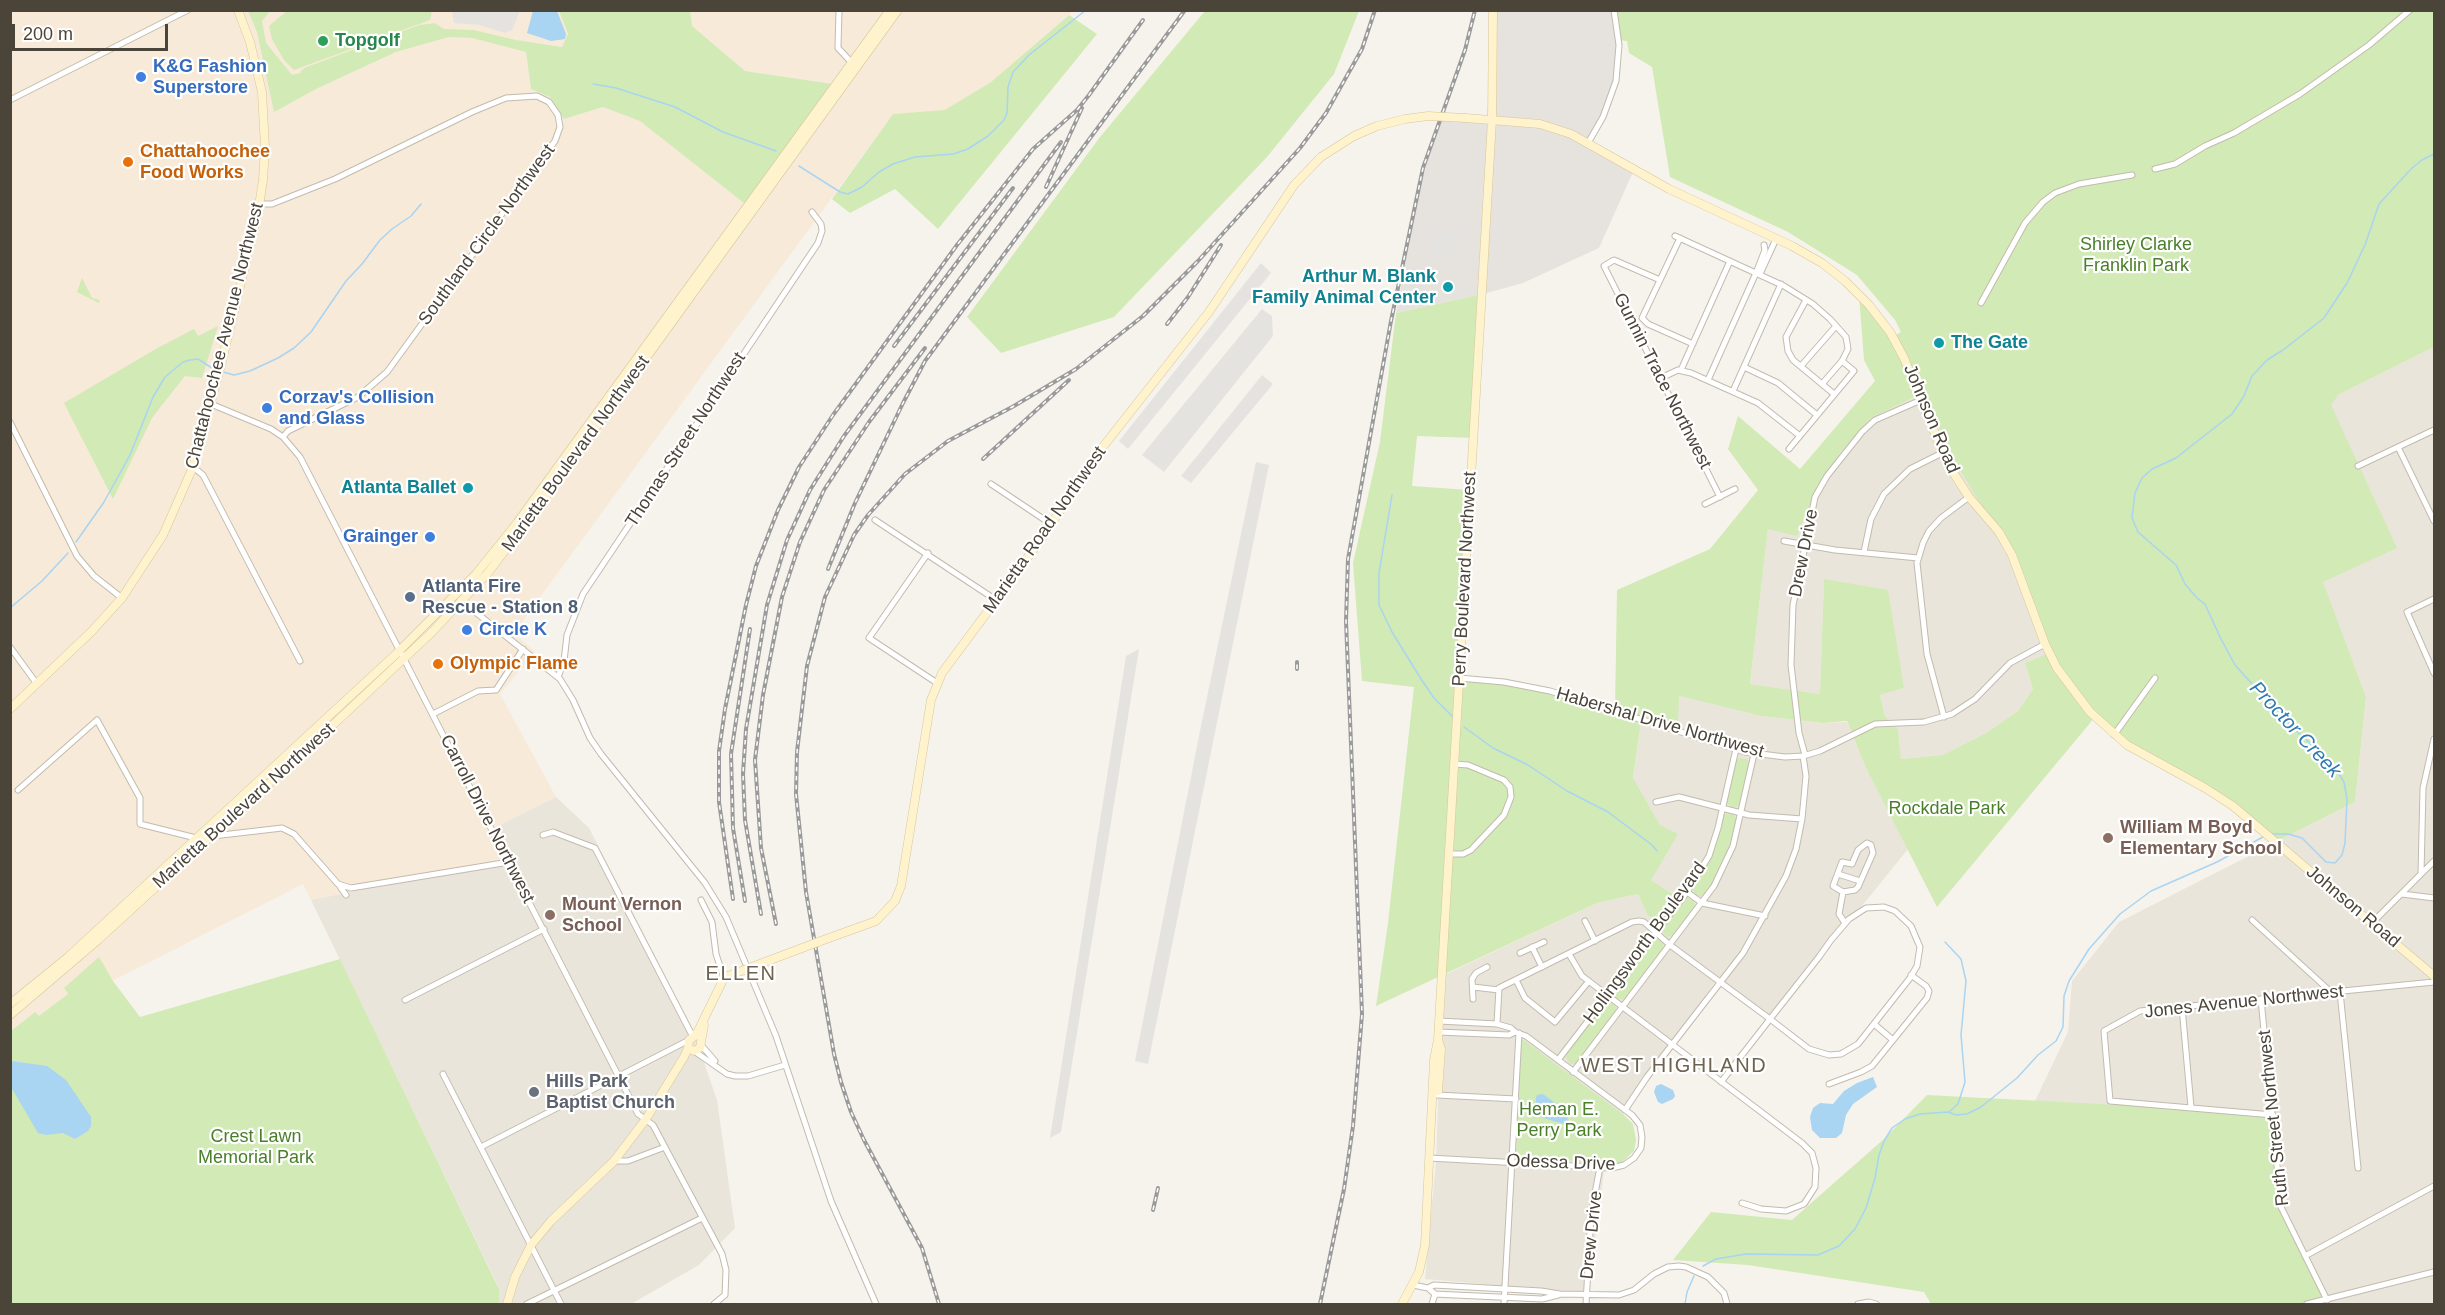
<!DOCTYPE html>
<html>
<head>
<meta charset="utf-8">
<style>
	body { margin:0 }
	#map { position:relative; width:2445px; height:1315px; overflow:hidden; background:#f6f3ec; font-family:Arial,sans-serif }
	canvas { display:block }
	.frame { position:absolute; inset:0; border:12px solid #4b4439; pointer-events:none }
	.scale { position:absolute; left:12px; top:24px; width:156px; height:27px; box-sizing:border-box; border:3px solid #4b4439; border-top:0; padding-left:8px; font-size:18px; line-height:21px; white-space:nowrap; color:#4b4439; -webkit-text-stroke:4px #fff; paint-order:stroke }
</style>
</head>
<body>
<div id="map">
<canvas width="2445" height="1315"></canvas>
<div class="frame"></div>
<div class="scale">200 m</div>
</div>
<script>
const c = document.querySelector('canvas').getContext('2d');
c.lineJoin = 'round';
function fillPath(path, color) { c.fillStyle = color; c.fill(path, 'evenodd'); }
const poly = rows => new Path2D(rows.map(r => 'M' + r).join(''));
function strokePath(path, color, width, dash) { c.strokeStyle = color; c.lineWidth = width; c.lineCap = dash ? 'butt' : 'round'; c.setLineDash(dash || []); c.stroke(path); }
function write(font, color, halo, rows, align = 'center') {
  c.font = font + ' Arial,sans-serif'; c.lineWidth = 4.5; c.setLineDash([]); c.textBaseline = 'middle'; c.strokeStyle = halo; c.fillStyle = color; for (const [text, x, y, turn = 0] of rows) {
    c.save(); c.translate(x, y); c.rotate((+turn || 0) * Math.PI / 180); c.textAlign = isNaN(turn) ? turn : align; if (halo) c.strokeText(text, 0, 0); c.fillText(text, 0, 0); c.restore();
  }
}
fillPath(poly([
	[2434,347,2434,1304,2303,1304,2327,1299,2035,1101,2068,1032,2072,981,2119,922,2355,802,2366,697,2322,582,2396,548,2328,400],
	[1925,392,1947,449,2009,545,2050,653,2025,663,2033,689,2018,711,1986,733,1943,755,1901,759,1898,729,1885,716,1880,695,1904,688,1824,579,1820,694,1750,684,1768,529,1814,495,1840,453,1873,417],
	[1679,696,1761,716,1823,723,1847,722,1865,766,1908,849,1768,1022,1717,979,1623,1114,1522,1039,1516,1159,1605,1164,1588,1293,1425,1279,1436,1161,1442,976,1597,903,1638,894,1648,916,1657,919,1675,895,1651,880,1660,825,1633,779,1642,715],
	[556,797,589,828,691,1025,717,1100,735,1228,699,1265,631,1304,499,1304,499,1288,311,900,502,860,510,856,495,827]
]), '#eae5da');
fillPath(poly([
	[11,11,559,11,568,35,562,47,516,40,474,30,444,29,435,23,419,25,305,68,316,89,396,52,449,37,472,38,526,52,531,89,550,97,564,119,603,107,641,121,749,207,769,170,831,85,745,71,691,26,690,11,1073,11,991,82,945,111,893,114,514,633,535,652,500,694,556,797,488,831,502,860,311,900,303,884,112,981,99,958,64,989,68,994,39,1017,35,1012,11,1031]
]), '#f7ead8');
fillPath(poly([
	[1493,11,1613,11,1618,45,1616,88,1586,146,1633,172,1599,248,1523,283,1483,294,1396,313,1418,195,1440,119,1487,121]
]), '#e6e2dd');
fillPath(poly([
	[690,10,692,26,745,71,832,84,769,170,749,207,640,121,603,107,564,119,550,97,531,89,526,52,472,38,449,37,396,52,316,89,274,112,257,32,248,11,270,11,262,21,266,43,292,75,300,73,304,68,419,25,435,23,444,29,474,30,516,40,562,47,568,34,559,11],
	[287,11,287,10,432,11,430,20,294,70,284,60,272,39,269,26],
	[1205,11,1359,11,1334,74,1267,157,1114,317,1001,353,967,317,1100,137],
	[1613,11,2434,11,2434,347,2338,395,2331,405,2397,548,2323,582,2366,697,2355,802,2278,841,2249,817,2156,764,2095,717,1937,907,1865,766,1847,721,1823,723,1761,716,1679,696,1678,725,1642,715,1633,778,1660,825,1678,834,1651,880,1676,896,1657,919,1648,916,1638,894,1597,903,1376,1006,1388,923,1414,687,1362,681,1353,563,1380,442,1396,313,1483,294,1473,438,1417,436,1412,486,1469,490,1461,681,1515,684,1615,707,1617,590,1710,549,1758,490,1728,449,1738,416,1800,469,1875,381,1864,360,1859,295,1896,335,1901,332,1895,320,1857,275,1788,232,1670,177,1652,67,1629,53,1627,41,1617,40],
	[1925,392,1947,449,1987,514,2028,590,2049,653,2025,663,2033,689,2018,711,1986,733,1943,755,1901,759,1898,729,1885,716,1880,695,1904,688,1888,590,1824,579,1820,694,1750,684,1768,529,1797,536,1814,495,1840,453,1873,417],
	[1069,15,1097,34,938,229,895,189,850,213,832,199,893,114,945,110,991,82],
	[82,278,92,298,100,300,99,303,77,292],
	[218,326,202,378,185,376,162,405,152,418,113,499,64,403,154,350,194,329,198,336],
	[1740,758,1747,759,1749,764,1741,804,1733,808,1726,802,1736,760],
	[1728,813,1734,815,1737,820,1732,841,1716,877,1703,896,1698,896,1694,893,1693,886,1710,859,1724,815],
	[1688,898,1693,901,1696,907,1674,935,1667,937,1661,930,1683,899],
	[1657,938,1663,943,1664,950,1626,999,1617,999,1613,991,1653,940],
	[99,957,113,981,140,1017,340,959,499,1289,499,1304,11,1304,11,1031,35,1012,39,1016,68,994,64,988],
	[1610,1002,1616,1007,1616,1011,1579,1061,1576,1064,1570,1064,1565,1056,1604,1003],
	[1521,1038,1623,1114,1633,1124,1636,1140,1634,1151,1620,1164,1516,1159],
	[1927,1095,2273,1113,2282,1208,2328,1299,2303,1304,1931,1304,1924,1292,1748,1265,1673,1260,1711,1212,1792,1220,1885,1138]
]), '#d2eab5');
fillPath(poly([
	[452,11,452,10,520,11,512,30,505,33,480,25,454,23],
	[1461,224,1463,230,1467,229,1469,237,1465,238,1467,247,1454,251,1455,254,1435,260,1427,232,1439,229,1441,234,1444,233,1443,229,1453,227,1455,231,1459,230,1458,225],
	[1261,263,1271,273,1128,449,1119,441],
	[1415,268,1430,272,1422,297,1408,292],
	[1262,309,1272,316,1273,336,1164,472,1142,455],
	[1262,375,1273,384,1191,483,1181,476],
	[1256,462,1269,465,1148,1064,1135,1061,1202,721],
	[1139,649,1061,1132,1050,1138,1126,656]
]), '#e5e3e0');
fillPath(poly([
	[533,11,557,11,566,34,565,39,551,41,527,33],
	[11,1061,47,1066,66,1080,91,1117,91,1126,88,1131,75,1139,63,1133,46,1135,38,1133,11,1087],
	[1873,1077,1877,1087,1853,1104,1846,1115,1842,1133,1836,1138,1820,1138,1812,1130,1810,1117,1813,1108,1820,1103,1833,1104,1844,1091,1857,1083],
	[1661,1084,1673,1090,1675,1096,1673,1099,1662,1104,1658,1102,1654,1092,1656,1086],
	[1543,1094,1567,1112,1568,1122,1564,1124,1537,1116,1535,1111,1536,1098,1537,1095]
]), '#a9d4f2');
strokePath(poly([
	[593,84,616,88,675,107,723,132,776,151],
	[799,166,840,192,848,194,862,187,879,172,893,164,915,157,953,154,968,149,988,136,1004,120,1007,113,1008,87,1013,72,1029,55,1086,10],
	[223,372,234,375,250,371,278,358,294,348,311,332,346,281,362,264,380,240,392,229,411,216,421,204],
	[1392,495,1379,573,1379,605,1392,632,1421,679,1434,698,1454,718],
	[76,542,104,502,130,455,153,397,165,377,183,362,190,360,198,359,215,370],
	[10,608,42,581,68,553],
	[1464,727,1493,748,1528,765,1567,791,1608,812,1652,845,1657,851],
	[2270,834,2288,834,2302,838,2326,862,2335,863,2342,855,2345,843,2347,799,2344,782,2334,766,2282,717,2235,665,2220,637,2205,604,2197,598,2185,584,2176,565,2138,532,2132,518,2135,493,2142,478,2152,469,2176,458,2232,414,2244,396,2252,376,2267,360,2283,350,2324,318,2347,283,2365,245,2379,204,2411,169,2422,160,2434,154],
	[1945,942,1961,959,1966,981,1961,1035,1965,1082,1958,1104,1949,1112],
	[1703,1266,1716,1259,1746,1254,1818,1255,1839,1246,1855,1229,1866,1208,1875,1178,1879,1155,1884,1141,1892,1128,1905,1119,1920,1114,1948,1112,1956,1115,1967,1114,1981,1107,2017,1078,2038,1055,2056,1041,2063,1027,2064,996,2069,981,2089,949,2120,914,2151,891,2217,862,2263,837],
	[1685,1304,1687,1292,1694,1276]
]), '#a9d4f2', 1.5);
const street = poly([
	[839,10,838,48,854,65],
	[10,100,188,10],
	[1588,143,1603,117,1616,81,1619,45,1614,10],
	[2155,169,2175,164,2205,146,2234,133,2300,94,2369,45,2410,10],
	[260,204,272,204,335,179,472,112,506,98,537,96,549,102,558,115,560,127,555,141,387,372,358,397,288,431,283,437],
	[1675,236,1784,286,1813,304,1830,319,1846,337,1848,349,1842,361,1822,384],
	[1680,238,1642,318,1648,324,1693,344],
	[1760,274,1776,239],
	[1660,280,1614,260,1604,266,1720,497],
	[1806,300,1786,337,1788,351,1793,360,1834,394],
	[1981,303,2025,223,2043,202,2055,193,2079,184,2132,175],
	[1801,366,1836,326],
	[1744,367,1778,383,1817,415],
	[1681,370,1730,261],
	[1661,378,1678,370,1691,373,1758,403,1800,436],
	[1708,380,1756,273,1765,250,1764,245],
	[1733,391,1781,284],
	[211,404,271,429,283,437,300,457,638,1114,653,1125,722,1254,726,1270,725,1295,714,1304],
	[10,422,77,556,94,576,122,598],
	[2398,447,2434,521],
	[1789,449,1854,371,1842,361],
	[2358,466,2434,430],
	[193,467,203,475,300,661],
	[991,484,1051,524],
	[1705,504,1735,489],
	[875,520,996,600],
	[1784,541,1835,550,1918,558],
	[1864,552,1871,519,1884,494,1910,469,1942,453],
	[928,553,869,638,937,683],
	[2434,599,2407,612,2434,673],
	[460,600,560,679,573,700,590,738,601,754,705,883,726,917,776,1036,831,1201,876,1304],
	[10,647,37,684],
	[558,677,564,661,567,635,583,594,818,243,822,231,821,224,812,212],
	[1459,678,1504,682,1550,691,1745,752,1785,757,1803,756,1820,751,1875,724,1924,722,1952,714,1975,699,2010,663,2045,644],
	[433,714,478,691,496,690,523,649],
	[1944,717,1927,654,1917,563,1923,543,1929,531,1941,518,1969,497],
	[2114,735,2155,678],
	[1805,755,1799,733,1791,665,1793,605,1815,497,1827,476,1862,432,1875,420,1921,400],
	[18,790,97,720,140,798,140,824,196,838,282,828,294,834,338,884,351,888,509,862],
	[1656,802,1679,797,1749,815,1802,819],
	[543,835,553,832,595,848,693,1037],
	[1449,854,1463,854,1471,850,1504,815,1511,797,1510,787,1504,780,1468,765,1454,764],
	[1838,874,1860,881],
	[2421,874,2423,788,2434,739],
	[339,885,346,895],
	[1687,892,1702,903,1765,916],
	[1843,892,1833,886,1842,862,1852,864,1858,850,1867,843,1871,845,1873,853,1858,887,1855,890,1843,892,1839,914,1845,923],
	[2402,894,2434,898],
	[701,900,712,922,716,954,724,978],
	[2252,920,2332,993],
	[1585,921,1595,941],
	[2372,923,2434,861],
	[1532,947,1542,967],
	[1520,953,1544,942],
	[1569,954,1582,976,1802,1143,1812,1153,1816,1168,1815,1187,1804,1204,1786,1211,1761,1209,1742,1203],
	[1516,980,1525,998,1555,1022,1589,981],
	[1473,987,1499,990],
	[2340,992,2358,1168],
	[1473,999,1472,979,1476,973,1487,967],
	[2261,999,2281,1207,2327,1300],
	[405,1000,544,929],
	[2182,1007,2191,1107],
	[1497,1024,1499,988,1632,922,1639,921,1644,922,1670,945,1770,1019,1809,1049,1829,1055,1841,1054,1858,1044,1910,978,1917,966,1920,947,1911,926,1895,911,1884,907,1866,908,1849,919,1831,940,1819,957,1770,1019,1721,1082],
	[1874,1024,1893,1040],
	[1438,1032,1509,1035,1515,1032],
	[701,1045,715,1061],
	[694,1051,727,1074,735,1076,748,1076,785,1065],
	[1558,1060,1687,892,1709,856,1718,828,1736,749],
	[1573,1072,1714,886,1733,846,1754,754],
	[443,1074,561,1304],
	[1829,1084,1861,1072,1872,1066,1927,998,1929,991,1926,986,1911,975],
	[1437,1095,1516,1099],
	[1625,1110,1647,1077,1743,953,1786,876,1796,849,1802,819,1806,776,1803,756],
	[2273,1115,2110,1101,2104,1031,2140,1011,2434,982],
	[481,1147,689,1040],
	[1429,1158,1612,1168,1624,1165,1634,1158,1641,1148,1642,1137,1640,1125,1632,1115,1526,1036,1515,1032,1511,1028,1497,1024,1439,1021],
	[614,1161,628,1161,665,1147],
	[2305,1256,2434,1186],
	[1413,1285,1428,1288,1435,1294,1455,1295,1542,1299,1558,1295],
	[1428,1288,1434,1285,1541,1291,1560,1294,1619,1295,1634,1290,1654,1274,1668,1267,1679,1266,1686,1267,1708,1277,1724,1293,1727,1304],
	[527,1304,702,1218],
	[1432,1304,1435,1294],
	[1504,1304,1519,1033],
	[1586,1304,1591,1214,1600,1167],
	[1858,1304,1869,1302,1876,1304],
	[2307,1304,2434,1272]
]);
const secondary = poly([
	[1466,118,1540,124,1571,134,1669,189,1792,246,1822,263,1845,281,1869,305,1890,332,1904,358,1947,463,1969,497,1999,532,2012,555,2045,644,2057,668,2090,712,2127,745,2205,788,2233,806,2434,976],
	[10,709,91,632,122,598,163,535,193,467,221,365,258,212,263,180,265,148,262,92,250,42,238,10],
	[818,942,876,921,895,901,901,886,931,700,942,673,1040,541,1102,448,1209,312,1294,185,1321,157],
	[10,1004,68,957,396,654,476,574,517,523,890,10],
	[10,1015,98,940,335,723,431,633,487,574,541,503,898,10],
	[688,1048,694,1051,700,1048,704,1025],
	[1438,1091,1441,1049,1438,1040],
	[507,1304,515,1277,531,1245,551,1221,614,1161,646,1119,684,1057,688,1048,689,1040,695,1036,699,1029,724,978,728,976],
	[1402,1304,1419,1272,1425,1245,1434,1060,1438,1039,1492,120,1493,10]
]);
strokePath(street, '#c2bbae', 7);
strokePath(secondary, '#d6c79b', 9);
strokePath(street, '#fff', 5);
strokePath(secondary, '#fff3cd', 8);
const rail = poly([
	[1046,187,1082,108],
	[1167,324,1188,297,1221,245],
	[894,346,1013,188],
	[983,459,1069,380],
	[828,569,855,503,903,403,925,361,1185,10],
	[1297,669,1297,662],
	[733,899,719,802,719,751,725,709,746,605,756,566,778,510,799,467,833,415,957,245,1033,149,1077,110,1089,95,1143,20],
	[745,901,733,828,731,754,750,629],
	[761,914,745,820,743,774,746,729,767,605,787,540,810,490,844,436,1061,142],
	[776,924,761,848,755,760,763,695,782,597,800,542,824,490,869,422,925,348],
	[1153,1210,1158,1188],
	[939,1304,922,1248,864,1140,851,1112,841,1082,834,1054,806,892,796,794,797,752,807,666,825,597,854,535,868,515,905,474,948,441,1014,406,1076,369,1143,316,1198,261,1300,148,1326,113,1362,49,1375,10],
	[1320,1304,1344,1189,1353,1126,1362,1014,1346,621,1348,559,1391,321,1423,168,1465,50,1475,10]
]);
strokePath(rail, '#9a9a9a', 4);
strokePath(rail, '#fff', 1.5, [4.5]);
const secondaryBridge = poly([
	[1321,157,1354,136,1377,126,1405,119,1428,116,1466,118],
	[728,976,818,942]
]);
strokePath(secondaryBridge, '#d6c79b', 9, []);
strokePath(secondaryBridge, '#fff3cd', 8);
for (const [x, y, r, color] of [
	[323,41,6,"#2e9e5b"],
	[141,77,6,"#3f7fe0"],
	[128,162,6,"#e8710a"],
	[1448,287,6,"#0f9aa8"],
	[1939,343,6,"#0f9aa8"],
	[267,408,6,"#3f7fe0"],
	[468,488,6,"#0f9aa8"],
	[430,537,6,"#3f7fe0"],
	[410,597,6,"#5c6f8a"],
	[467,630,6,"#3f7fe0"],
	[438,664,6,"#e8710a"],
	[2108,838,6,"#8d6e63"],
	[550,915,6,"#8d6e63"],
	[534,1092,6,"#6b7280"]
]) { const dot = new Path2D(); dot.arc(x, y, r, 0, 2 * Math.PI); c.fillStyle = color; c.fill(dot); strokePath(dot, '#fff', 2); }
write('bold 18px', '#27864d', '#fff', [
	["Topgolf",335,41]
], 'left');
write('bold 18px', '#366cbe', '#fff', [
	["K&G Fashion",153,67],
	["Superstore",153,88],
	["Corzav's Collision",279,398],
	["and Glass",279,419],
	["Grainger",418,537,"right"],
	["Circle K",479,630]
], 'left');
write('bold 18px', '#c56008', '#fff', [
	["Chattahoochee",140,152],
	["Food Works",140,173],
	["Olympic Flame",450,664]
], 'left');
write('18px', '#4b4439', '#fff', [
	["Southland Circle Northwest",487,235,-54],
	["Chattahoochee Avenue Northwest",225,336,-76],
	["Gunnin Trace Northwest",1662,381,63],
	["Johnson Road",1931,419,67],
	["Thomas Street Northwest",686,440,-57],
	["Marietta Boulevard Northwest",576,454,-54],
	["Marietta Road Northwest",1045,530,-55],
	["Drew Drive",1804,553,-79],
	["Perry Boulevard Northwest",1465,579,-87],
	["Habershal Drive Northwest",1660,723,16],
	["Marietta Boulevard Northwest",244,806,-42],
	["Carroll Drive Northwest",487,819,63],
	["Johnson Road",2353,907,40],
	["Hollingsworth Boulevard",1645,943,-54],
	["Jones Avenue Northwest",2244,1002,-6],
	["Ruth Street Northwest",2274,1118,-96],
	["Odessa Drive",1561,1163,2],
	["Drew Drive",1592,1235,-84]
]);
write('18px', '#4a7f2a', '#fff', [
	["Shirley Clarke",2136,245],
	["Franklin Park",2136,266],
	["Rockdale Park",1947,809],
	["Heman E.",1559,1110],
	["Perry Park",1559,1131],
	["Crest Lawn",256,1137],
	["Memorial Park",256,1158]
]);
write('bold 18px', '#0d838f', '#fff', [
	["Arthur M. Blank",1436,277],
	["Family Animal Center",1436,298],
	["The Gate",1951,343,"left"],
	["Atlanta Ballet",456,488]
], 'right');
write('bold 18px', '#4e5e75', '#fff', [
	["Atlanta Fire",422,587],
	["Rescue - Station 8",422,608]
], 'left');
write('bold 18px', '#785e54', '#fff', [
	["William M Boyd",2120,828],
	["Elementary School",2120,849],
	["Mount Vernon",562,905],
	["School",562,926]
], 'left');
write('bold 18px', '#5b616d', '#fff', [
	["Hills Park",546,1082],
	["Baptist Church",546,1103]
], 'left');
write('italic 20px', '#2e7ab2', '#fff', [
	["Proctor Creek",2295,730,47]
]);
c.letterSpacing = '1.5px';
write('20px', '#6e6250', '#fff', [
	["ELLEN",741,974],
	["WEST HIGHLAND",1674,1066]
]);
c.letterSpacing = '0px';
</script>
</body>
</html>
